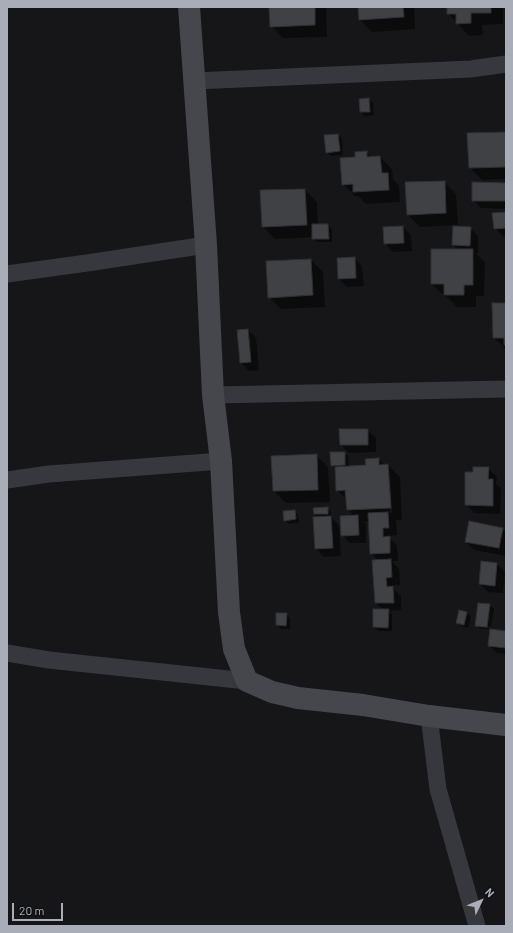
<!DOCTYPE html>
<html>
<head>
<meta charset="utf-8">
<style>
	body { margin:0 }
	#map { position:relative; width:513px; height:933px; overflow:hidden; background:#161618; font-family:Barlow,sans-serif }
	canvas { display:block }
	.frame { position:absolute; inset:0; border:8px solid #a8adb8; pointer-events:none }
	.north { position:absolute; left:461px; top:881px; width:40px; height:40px; -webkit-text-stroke:3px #111113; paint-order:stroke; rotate:47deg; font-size:11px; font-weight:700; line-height:16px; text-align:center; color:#a8adb8 }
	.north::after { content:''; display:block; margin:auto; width:14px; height:18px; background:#a8adb8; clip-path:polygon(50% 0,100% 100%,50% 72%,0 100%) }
	.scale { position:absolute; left:12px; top:903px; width:51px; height:18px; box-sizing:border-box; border:2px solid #a8adb8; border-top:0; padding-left:5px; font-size:12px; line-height:14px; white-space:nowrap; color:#a8adb8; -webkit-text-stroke:3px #111113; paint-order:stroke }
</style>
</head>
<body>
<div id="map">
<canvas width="513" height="933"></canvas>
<div class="frame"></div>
<div class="north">N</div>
<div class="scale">20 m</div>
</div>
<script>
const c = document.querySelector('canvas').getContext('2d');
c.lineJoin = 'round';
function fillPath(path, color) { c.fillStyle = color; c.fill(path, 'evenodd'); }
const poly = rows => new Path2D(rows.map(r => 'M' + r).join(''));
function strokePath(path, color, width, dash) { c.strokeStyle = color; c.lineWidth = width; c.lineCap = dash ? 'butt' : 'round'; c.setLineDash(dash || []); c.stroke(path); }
fillPath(poly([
	[270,7,326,7,327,37,283,38,271,26],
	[359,7,414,7,415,29,372,32,360,20],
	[448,7,503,7,503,24,482,25,483,35,469,36,448,13],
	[369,99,373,103,374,115,365,116,361,112],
	[506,133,506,179,482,180,470,168],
	[338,135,342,139,343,155,331,156,327,152],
	[366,152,371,157,380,157,392,169,393,179,399,186,400,202,366,204,358,196,355,196,343,184],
	[444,182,456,194,458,225,420,227,408,215,406,183],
	[506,184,506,209,481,208,473,200],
	[305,190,317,202,318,225,328,225,332,229,332,242,317,242,313,237,275,239,263,227],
	[506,213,506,236,503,237,495,228],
	[403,227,411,235,412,251,393,252,385,244,384,228],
	[470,228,478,236,478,253,475,253,485,262,484,296,476,296,476,307,457,307,446,296,444,296,432,284,459,250,453,245],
	[354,258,362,266,364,286,347,287,339,279],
	[311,260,323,272,325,307,281,309,269,297],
	[506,304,506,349,494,338],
	[248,330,256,338,259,370,249,371,241,363],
	[340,430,368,430,376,438,376,452,349,453,341,445],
	[345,453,348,456,349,467,367,466,378,459,385,465,388,465,400,477,402,520,395,520,396,521,397,535,390,536,391,539,397,546,398,561,392,561,399,569,400,585,394,585,394,589,401,596,401,610,389,611,392,614,392,631,378,631,374,627,383,610,376,603,379,561,371,553,369,521,363,522,366,524,366,543,350,543,342,535,354,516,348,510,347,500,337,490,336,469,332,465],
	[388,472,390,474,392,513,390,513],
	[316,455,328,467,330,502,286,503,274,491],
	[488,468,497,477,496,484,501,488,500,514,474,513,466,504,474,473],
	[327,508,331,512,332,518,339,525,341,556,324,557,316,549,318,518,315,514],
	[294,511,298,515,299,523,289,524,285,520],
	[502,528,506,532,506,556,474,550,466,542],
	[497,564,505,572,503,593,488,592,480,584],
	[490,605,494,609,491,627,479,625,479,627,491,629,491,630,506,632,506,654,497,653,489,645,491,630,480,629,476,625],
	[467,613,471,617,468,628,461,626,457,623],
	[286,614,290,618,290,629,281,629,277,625]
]), '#0007');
const building = poly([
	[269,7,315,7,315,25,270,27,269,7],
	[358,7,403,7,404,17,359,20,358,7],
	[447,7,491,7,491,13,471,13,471,23,456,24,456,14,447,14,447,7],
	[369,98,370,112,360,112,359,99,369,98],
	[506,132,506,167,469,168,467,133,506,132],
	[338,134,340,151,326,153,324,135,338,134],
	[367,151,367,157,380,156,382,173,388,173,389,190,353,192,353,184,342,185,340,158,355,157,355,152,367,151],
	[445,181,446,213,407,215,405,182,445,181],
	[472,182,506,183,506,201,472,201,472,182],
	[305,189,307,225,262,227,260,190,305,189],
	[506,212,506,228,494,229,492,213,506,212],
	[312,224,328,224,329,239,312,239,312,224],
	[403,226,404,243,384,244,383,227,403,226],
	[453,226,471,227,470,246,452,245,453,226],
	[431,249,473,249,473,285,464,285,464,295,444,295,444,284,431,284,431,249],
	[355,257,356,278,338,279,337,258,355,257],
	[311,259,313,295,268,298,266,261,311,259],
	[492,303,506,303,506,345,504,345,504,338,493,338,492,303],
	[248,329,251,362,240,363,237,330,248,329],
	[339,429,368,429,368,445,340,445,339,429],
	[330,452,345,452,345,465,331,466,330,452],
	[317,454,318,490,273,491,271,456,317,454],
	[379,458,379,465,388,464,391,508,347,510,345,490,336,491,335,467,366,465,365,459,379,458],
	[473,467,489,467,488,479,493,479,493,506,465,505,465,472,473,472,473,467],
	[328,507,328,514,314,514,313,508,328,507],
	[295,510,296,519,284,521,283,511,295,510],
	[388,512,389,528,383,528,383,537,390,536,390,553,370,554,368,513,388,512],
	[358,515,359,535,341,536,340,516,358,515],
	[331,516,333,548,315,549,313,517,331,516],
	[469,521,503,528,499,548,465,542,469,521],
	[391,559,392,577,386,578,387,587,393,586,394,603,375,603,372,560,391,559],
	[481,561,497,563,495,586,479,584,481,561],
	[478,603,490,604,487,627,475,626,478,603],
	[373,609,389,609,388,628,373,627,373,609],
	[459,610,467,612,464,625,456,623,459,610],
	[276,613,287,613,286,626,276,625,276,613],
	[490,629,506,631,506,648,488,646,490,629]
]);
fillPath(building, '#404145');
strokePath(building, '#303034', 1);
strokePath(poly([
	[194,81,471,69,506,64],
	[7,274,87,263,206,245],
	[213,395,506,389],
	[7,480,49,474,221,461],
	[7,653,49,660,247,681],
	[429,716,438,789,477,926]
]), '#37383d', 17);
strokePath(poly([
	[189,7,206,245,213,395,221,461,229,612,234,649,247,681,272,692,298,698,363,705,429,716,506,725]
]), '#45474d', 22);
</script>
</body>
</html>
